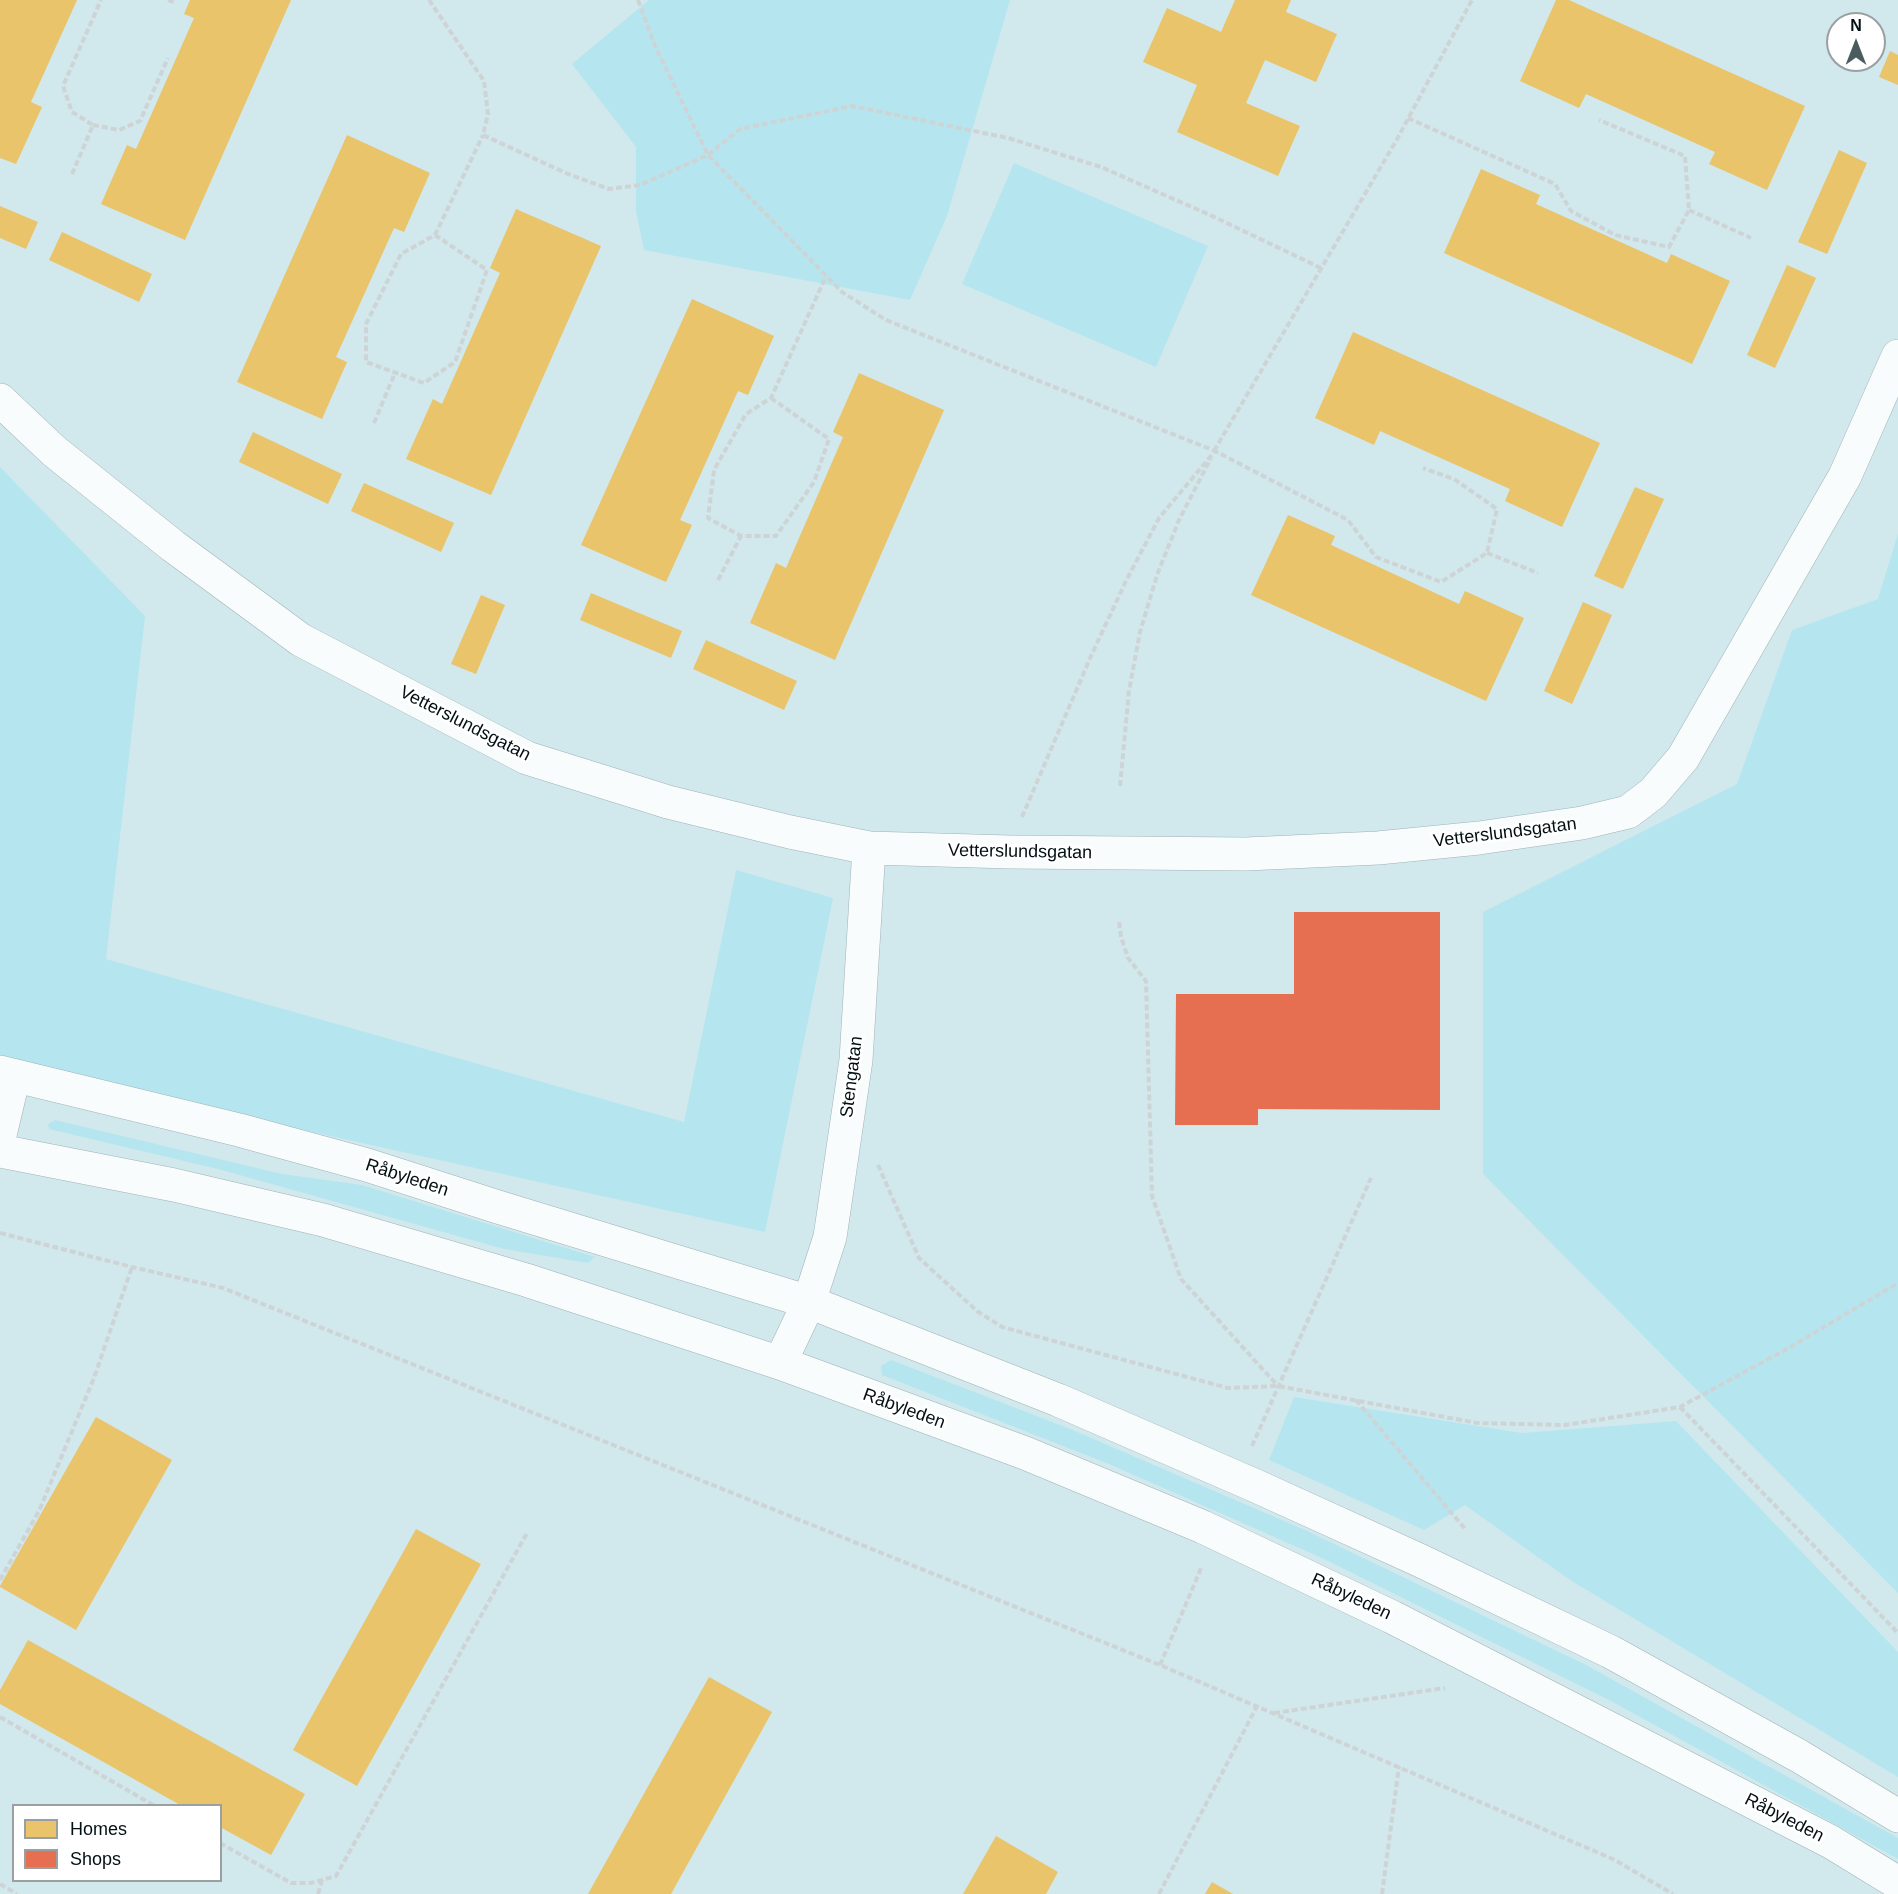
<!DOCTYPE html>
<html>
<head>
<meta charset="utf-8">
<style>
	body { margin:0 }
	#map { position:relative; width:1898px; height:1894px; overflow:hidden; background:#d1e8ed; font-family:Helvetica,sans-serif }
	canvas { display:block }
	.legend { position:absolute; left:12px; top:1804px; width:210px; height:78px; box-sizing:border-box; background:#fff; border:2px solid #9a9fa1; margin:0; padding:8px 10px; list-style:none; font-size:18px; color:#031013 }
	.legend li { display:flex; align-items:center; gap:12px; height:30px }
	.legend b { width:30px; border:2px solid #9a9fa1 }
	.north { position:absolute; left:1826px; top:12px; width:60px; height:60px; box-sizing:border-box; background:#fff; border:2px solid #9a9fa1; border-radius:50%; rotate:0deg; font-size:16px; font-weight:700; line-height:24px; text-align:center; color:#031013 }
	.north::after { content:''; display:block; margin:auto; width:21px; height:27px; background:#4b5c5f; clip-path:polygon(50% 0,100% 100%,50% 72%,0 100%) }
</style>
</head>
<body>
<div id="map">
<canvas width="1898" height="1894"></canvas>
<ul class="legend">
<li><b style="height:16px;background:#e9c46a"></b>Homes</li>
<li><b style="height:16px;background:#e76f51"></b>Shops</li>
</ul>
<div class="north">N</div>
</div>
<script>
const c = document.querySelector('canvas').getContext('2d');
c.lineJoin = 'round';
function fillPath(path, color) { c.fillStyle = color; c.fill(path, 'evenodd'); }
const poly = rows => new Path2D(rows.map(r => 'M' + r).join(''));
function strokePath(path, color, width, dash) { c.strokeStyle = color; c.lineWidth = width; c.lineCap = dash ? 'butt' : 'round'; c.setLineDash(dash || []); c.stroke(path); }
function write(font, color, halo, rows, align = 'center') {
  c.font = font + ' Helvetica,sans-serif'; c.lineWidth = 6; c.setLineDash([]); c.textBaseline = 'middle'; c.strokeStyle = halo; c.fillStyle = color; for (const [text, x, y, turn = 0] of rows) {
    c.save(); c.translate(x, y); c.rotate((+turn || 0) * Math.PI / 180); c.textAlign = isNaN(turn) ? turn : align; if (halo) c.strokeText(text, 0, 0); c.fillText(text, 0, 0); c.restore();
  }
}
fillPath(poly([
	[649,0,1010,0,947,216,910,300,644,250,636,212,636,147,572,64],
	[1014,163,1208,246,1156,367,962,284],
	[0,467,145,616,106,959,684,1122,736,870,833,898,765,1232,0,1063],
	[1898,534,1898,1593,1483,1174,1483,912,1737,784,1792,630,1878,599],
	[55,1120,282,1174,362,1185,595,1257,588,1263,504,1249,218,1169,49,1129,48,1124],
	[891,1360,1068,1428,1305,1530,1586,1665,1898,1838,1898,1859,1611,1701,1322,1558,1109,1464,882,1375,881,1366],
	[1294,1397,1522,1433,1676,1421,1898,1652,1898,1777,1570,1580,1465,1505,1424,1530,1269,1460]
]), '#b5e6ef');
fillPath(poly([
	[0,0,77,0,31,102,42,107,16,164,0,158],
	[190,0,291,0,185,240,101,204,127,145,136,149,194,18,184,14],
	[1235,0,1291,0,1286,12,1337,34,1316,82,1265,60,1246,103,1300,126,1278,176,1177,132,1197,85,1143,62,1167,8,1221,32],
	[1556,0,1569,0,1805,106,1767,190,1709,164,1715,152,1586,94,1579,108,1520,81],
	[1890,51,1898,55,1898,85,1879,77],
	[347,135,430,173,404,232,394,228,336,357,347,362,322,419,237,382],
	[1839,150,1867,163,1827,254,1798,242],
	[1481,169,1540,195,1536,204,1667,263,1671,254,1730,281,1692,364,1444,253],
	[0,206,38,222,26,249,0,238],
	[516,209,601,246,491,495,406,459,433,399,442,404,500,273,490,268],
	[62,232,152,274,139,302,49,260],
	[1787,265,1816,278,1775,368,1747,355],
	[692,299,774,336,748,395,738,391,680,520,692,525,666,582,581,545],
	[1353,332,1600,443,1562,527,1505,501,1510,489,1380,431,1374,445,1315,418],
	[859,373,944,410,835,660,750,623,776,563,786,568,843,437,833,432],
	[253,432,342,474,328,504,239,462],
	[364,483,454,523,441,552,351,511],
	[1635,487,1664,499,1623,589,1594,576],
	[1288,515,1335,536,1331,545,1459,604,1465,591,1524,618,1486,701,1251,595],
	[591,593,682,631,671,658,580,620],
	[481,595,505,605,476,674,451,664],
	[1583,602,1612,615,1572,704,1544,691],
	[706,640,797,681,784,710,693,669],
	[96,1417,172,1460,76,1630,0,1587,0,1586],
	[416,1529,481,1564,357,1786,293,1750],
	[28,1640,305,1794,271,1855,220,1827,220,1806,182,1806,0,1704,0,1690],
	[709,1677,772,1712,671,1894,588,1894],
	[996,1836,1058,1872,1046,1894,963,1894],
	[1212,1882,1233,1894,1205,1894]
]), '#e9c46a');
fillPath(poly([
	[1294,912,1440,912,1440,1110,1258,1109,1258,1125,1175,1125,1176,994,1294,994]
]), '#e76f51');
const minor = poly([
	[0,400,54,451,173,546,301,640,527,758,668,802,790,832,869,848,1010,852,1246,854,1378,848,1479,838,1582,823,1628,812,1653,793,1683,758,1845,476,1898,356],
	[0,1135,14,1076],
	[809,1302,830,1237,856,1060,869,848]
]);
const major = poly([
	[0,1072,239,1130,367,1165,498,1207,809,1302,1058,1400,1256,1486,1419,1560,1611,1652,1799,1756,1898,1816],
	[0,1151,174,1185,323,1220,526,1280,780,1363,1025,1453,1203,1527,1392,1617,1831,1842,1898,1883],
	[780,1363,809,1302]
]);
strokePath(minor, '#a0b2b5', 34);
strokePath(major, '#a0b2b5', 34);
strokePath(poly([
	[168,0,176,3],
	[429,0,484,81,488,114,483,135,568,174,609,189,640,185,708,155,740,129,852,106,1008,138,1101,167,1210,215,1321,268],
	[638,0,655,46,708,155,842,292,886,320,1215,451],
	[1408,118,1555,184,1571,211,1615,235,1669,247,1689,210,1685,156,1599,120],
	[93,125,119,130,140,121,168,58],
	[72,174,93,125,72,112,63,86,101,0],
	[1689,210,1751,238],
	[435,235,487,270,455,362,424,383,366,362,366,324,401,254,435,235,483,135],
	[771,398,829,439,814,482,776,536,741,536,708,518,714,470,746,414,771,398,826,276],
	[374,423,395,373],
	[1214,451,1396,141,1472,0],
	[1487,553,1538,573],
	[718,580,741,536],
	[1120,786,1129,691,1140,632,1157,575,1179,520,1211,458],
	[1022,817,1091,656,1126,581,1159,518,1215,451,1348,520,1376,557,1441,582,1487,553,1497,509,1454,479,1423,468],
	[1119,922,1121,937,1128,958,1146,981,1152,1196,1181,1279,1277,1385],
	[878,1165,919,1258,977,1311,1002,1327,1228,1388,1278,1386,1477,1423,1565,1425,1680,1407,1787,1349,1898,1283],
	[0,1233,132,1267,223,1288,1160,1665,1613,1859,1673,1894],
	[1356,1400,1466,1530],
	[1680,1407,1898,1633],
	[1252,1446,1371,1178],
	[0,1580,39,1511,94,1378,132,1267],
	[1160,1665,1202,1566],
	[1274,1713,1445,1688],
	[0,1717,155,1806],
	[220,1843,291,1883,311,1883,336,1876,527,1533],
	[0,1884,17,1894],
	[318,1894,322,1880],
	[1159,1894,1257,1706],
	[1382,1894,1399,1766]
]), '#ced4d5', 4, [6, 3]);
strokePath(minor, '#f8fcfc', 33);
strokePath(major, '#f8fcfc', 33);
write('18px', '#031013', '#fff', [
	["Vetterslundsgatan",465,724,27],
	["Vetterslundsgatan",1505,833,-7],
	["Vetterslundsgatan",1020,852,1],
	["Stengatan",852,1077,-83],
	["Råbyleden",407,1178,18],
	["Råbyleden",904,1409,20],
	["Råbyleden",1351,1597,25],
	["Råbyleden",1784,1818,27]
]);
</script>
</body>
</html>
